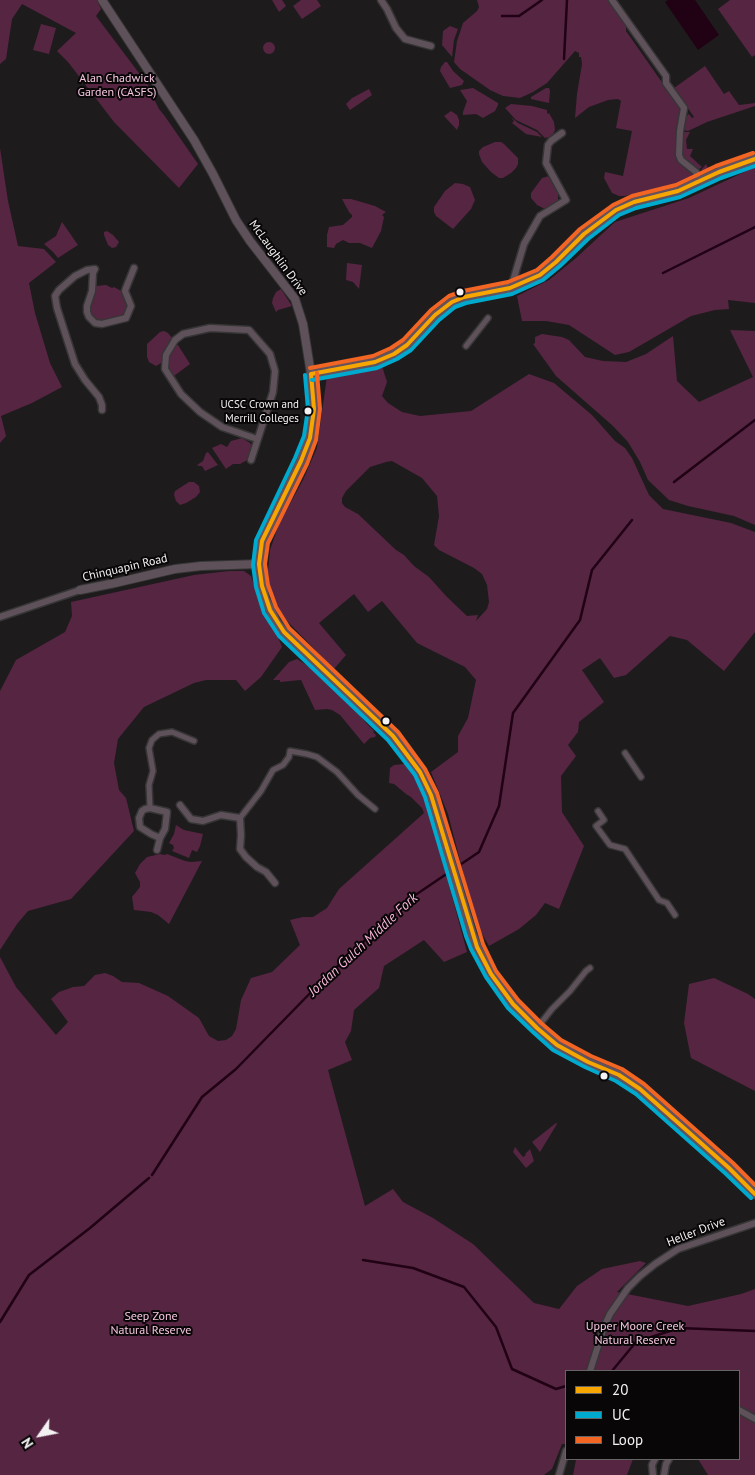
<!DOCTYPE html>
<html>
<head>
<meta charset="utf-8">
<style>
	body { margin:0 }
	#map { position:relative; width:755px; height:1475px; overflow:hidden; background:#1e1b1d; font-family:"PT Sans",sans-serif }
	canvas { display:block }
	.legend { position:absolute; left:565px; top:1370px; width:175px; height:90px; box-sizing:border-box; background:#080607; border:1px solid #666465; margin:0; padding:6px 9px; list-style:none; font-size:15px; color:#f4f1f3 }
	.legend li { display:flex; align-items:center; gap:10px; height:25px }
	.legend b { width:25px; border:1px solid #666465 }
	.north { position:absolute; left:15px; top:1410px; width:50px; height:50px; -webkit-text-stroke:4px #080607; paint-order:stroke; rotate:237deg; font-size:14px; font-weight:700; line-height:20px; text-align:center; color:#f4f1f3 }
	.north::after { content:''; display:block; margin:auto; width:18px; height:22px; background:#f4f1f3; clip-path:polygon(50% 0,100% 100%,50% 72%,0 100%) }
</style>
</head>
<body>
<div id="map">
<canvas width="755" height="1475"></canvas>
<ul class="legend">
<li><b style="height:6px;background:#f7a600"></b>20</li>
<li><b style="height:6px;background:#00a9ce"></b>UC</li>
<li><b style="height:6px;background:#f26522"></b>Loop</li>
</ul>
<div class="north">N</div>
</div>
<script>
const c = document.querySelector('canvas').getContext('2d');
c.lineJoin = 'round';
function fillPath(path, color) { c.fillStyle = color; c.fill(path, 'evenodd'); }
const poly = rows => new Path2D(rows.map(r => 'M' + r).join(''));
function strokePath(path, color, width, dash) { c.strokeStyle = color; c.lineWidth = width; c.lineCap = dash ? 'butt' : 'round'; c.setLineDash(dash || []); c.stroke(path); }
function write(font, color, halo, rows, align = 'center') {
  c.font = font + ' "PT Sans",sans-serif'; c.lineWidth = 4; c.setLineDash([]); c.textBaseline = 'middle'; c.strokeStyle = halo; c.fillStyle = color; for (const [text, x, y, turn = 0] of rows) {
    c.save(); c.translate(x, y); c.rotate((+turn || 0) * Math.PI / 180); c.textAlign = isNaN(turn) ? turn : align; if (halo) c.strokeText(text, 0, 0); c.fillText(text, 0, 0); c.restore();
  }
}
fillPath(poly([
	[0,0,97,0,101,9,96,16,154,93,155,101,159,109,164,115,198,164,179,188,114,122,68,62,57,51,76,33,22,4,12,19,6,59,0,64],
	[272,0,282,0,286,6,279,12],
	[301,0,317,0,321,6,302,19,293,6],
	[477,0,609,0,626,24,626,31,680,108,675,153,678,161,681,165,693,172,691,177,666,187,625,196,619,196,612,193,604,178,605,172,623,176,632,131,616,128,621,101,618,99,608,100,589,107,575,118,577,94,582,64,581,57,579,57,579,53,575,51,547,83,533,92,520,98,503,96,490,90,460,69,454,62,457,41,463,23,477,11,479,7],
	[730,0,755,0,755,55,752,57,718,9],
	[41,24,56,28,49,54,33,50],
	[450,26,458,29,454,40,452,57,442,45,443,31],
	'263 48a6 6 0 1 1 12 0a6 6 0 1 1-12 0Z',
	[445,62,447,62,453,71,464,81,462,85,450,88,440,71,441,67],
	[705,66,724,94,729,91,739,105,755,103,755,106,707,122,688,131,683,130,684,120,686,116,689,114,692,118,694,117,674,88],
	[473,88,498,103,498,105,495,111,483,118,476,114,463,115,463,112,467,101,460,90],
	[546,88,549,88,550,91,549,103,531,99,531,97],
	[369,89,372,95,350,110,346,104,352,98],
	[511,104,532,106,547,110,547,113,548,114,549,113,554,122,555,130,553,134,549,137,545,138,537,130,516,120,505,108],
	[451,111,457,115,459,120,459,125,457,130,444,116],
	[511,117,518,123,537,132,542,137,526,134,512,123,514,121],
	[682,132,690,132,686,140,687,149,693,149,690,156,702,167,698,170,682,157],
	[495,142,501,142,504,144,518,158,518,164,516,168,511,173,503,178,499,178,491,172,482,162,479,154,479,151,483,147],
	[0,148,8,201,18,246,44,249,56,262,29,283,35,313,50,363,62,387,32,403,1,416,6,436,0,443],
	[755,151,755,153,707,171,701,170,706,164,708,168],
	[755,167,755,303,728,300,729,309,715,310,691,316,629,352,615,355,569,325,546,321,522,321,517,296,549,280,576,258,615,222,689,198],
	[549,176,554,183,558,193,558,201,551,207,545,209,537,205,531,198,531,193,542,178],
	[455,183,463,184,470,187,475,200,471,209,453,229,436,216,434,212,434,207,445,191],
	[342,199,351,199,375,206,386,212,382,215,384,217,381,231,372,248,360,243,349,243,343,240,336,244,334,248,327,247,327,235,329,227,343,225,352,217,352,215,349,212],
	[62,222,78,245,58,258,53,252,44,244,56,236],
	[107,231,113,235,119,242,116,247,112,248,108,245,104,235,104,232],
	[347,263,362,265,359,289,353,282,346,280],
	[106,285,112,288,114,287,123,292,128,306,126,313,123,317,102,322,96,321,88,309,96,286],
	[281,289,292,306,278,310,276,312,272,303,273,298,276,292],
	[730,330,755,331,755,525,734,516,688,506,669,500,648,480,640,462,628,442,613,426,556,376,533,344,535,343,535,337,542,334,562,337,569,340,585,357,603,361,626,362,646,354,673,336,677,381,699,402,753,377],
	[164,331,168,333,173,339,163,355,161,363,156,366,149,362,147,357,147,344,160,332],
	[178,345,190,364,174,376,168,367,167,360,173,346],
	[382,366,387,382,382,396,388,403,402,412,420,416,471,411,529,374,554,383,592,415,615,441,625,448,632,458,649,495,663,509,731,523,755,532,755,632,724,671,687,640,670,636,626,675,614,678,600,658,582,670,604,702,579,722,578,732,568,745,576,756,561,776,562,812,584,846,559,909,545,903,536,915,519,929,489,946,481,932,472,906,448,814,431,772,458,752,458,736,468,718,476,680,465,667,417,643,382,601,368,612,354,594,319,623,346,655,334,669,287,621,279,609,270,588,268,571,270,550,279,524,303,480,317,448,327,376],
	[392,461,422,478,437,496,439,516,434,545,439,550,474,568,482,574,487,585,489,602,487,609,476,621,478,615,467,616,447,597,429,577,414,566,404,555,396,550,358,514,345,507,342,503,342,498,346,491,370,467,386,462],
	[242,438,250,443,253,448,249,459,240,464,233,464,226,469,212,448,221,444,227,447,231,441],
	[208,452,218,465,205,471,202,466,199,466,197,465,203,461,206,453],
	[189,482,194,482,199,486,200,492,196,497,186,503,180,505,176,501,174,495,175,491],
	[229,571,244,571,251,576,262,610,277,635,282,647,261,677,245,691,236,680,206,680,194,683,144,707,118,739,114,763,119,790,126,798,134,831,71,899,28,911,17,924,0,950,0,691,16,660,65,632,72,616,71,602,194,575],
	[297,659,311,668,354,708,366,723,374,731,373,732,376,735,375,737,370,738,364,744,340,715,332,710,327,709,315,710,301,680,280,682,280,680,273,680,289,662],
	[404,764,409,769,418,783,428,807,467,952,444,962,424,940,384,966,379,988,354,1010,351,1031,345,1042,352,1060,328,1070,365,1206,393,1189,403,1202,433,1218,473,1244,534,1303,559,1309,577,1286,602,1269,640,1261,646,1263,617,1292,688,1306,741,1294,755,1289,755,1416,739,1407,739,1371,566,1371,566,1444,562,1444,552,1469,544,1475,0,1475,0,957,16,987,56,1035,68,1022,51,999,59,992,73,987,84,986,95,975,105,973,113,976,122,982,139,983,168,996,199,1018,209,1036,218,1041,226,1040,232,1036,236,1029,241,1000,251,978,272,972,300,945,290,920,303,917,313,917,327,908,339,889,424,813,422,808,411,797,406,794,394,784,389,783,390,768,394,765],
	[176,825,184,830,203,834,200,846,197,852,192,850,189,858,172,851,174,848,173,845,169,843,174,834],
	[160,854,165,855,167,854,185,861,191,862,202,861,169,924,158,915,151,912,134,910,132,897,140,887,140,882,135,873,140,864,147,857],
	[714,978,748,994,755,999,755,1091,691,1058,684,1023,689,984],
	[556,1123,557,1124,540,1152,532,1142],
	[515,1147,523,1157,526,1155,525,1154,530,1149,534,1161,526,1168,513,1152],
	[739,1414,755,1423,755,1475,708,1475,698,1459,739,1459],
	[584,1459,633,1459,627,1475,573,1475,576,1460]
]), '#562542');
fillPath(poly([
	[668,0,695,0,719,35,698,50,665,2]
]), '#200214');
strokePath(poly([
	[502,16,519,16,542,0],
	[564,59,567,0],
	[663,273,755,227],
	[674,482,755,420],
	[152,1175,202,1097,236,1069,320,983,405,902,479,852,499,806,513,713,580,620,592,570,632,520],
	[363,1260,413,1268,464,1287,496,1327,512,1369,556,1389,566,1386],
	[0,1322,29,1275,90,1228,149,1178],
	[612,1371,636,1342,679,1328,755,1331]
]), '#200214', 2.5);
const pedestrian = poly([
	[466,346,488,318],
	[625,753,641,777],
	[150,808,149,785,153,771,149,748,152,740,159,734,172,732,194,741],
	[598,811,604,820,596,826,610,845,625,849,659,900,667,903,675,915],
	[240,818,261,791,273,770,283,765,289,757,290,751,307,754,317,757,337,772,358,795,375,809],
	[537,1028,552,1009,570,991,586,971,590,968]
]);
const minor = poly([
	[381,0,387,9,396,28,405,39,431,46],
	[612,0,666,76,666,83,684,108,680,131,679,155,681,160,696,172,699,181],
	[513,281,524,244,540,216,566,200,546,163,548,145,551,141,562,133],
	[102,410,102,405,99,397,85,380,75,364,57,308,55,296,59,290,75,276,87,270,95,269,93,273,92,291,87,306,87,312,89,317,95,323,102,324,126,318,131,306,125,291,126,288,134,268],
	[251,460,273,392,275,371,270,354,249,330,210,328,183,334,175,340,166,355,165,369,181,394,200,412,222,427,257,439],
	[0,617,80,590],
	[180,805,191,819,203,821,221,815,240,818,241,835,240,849,246,857,257,867,266,872,275,883],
	[157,850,160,838,165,829,167,812,150,808,145,809,142,811,139,818,140,827,151,834,160,838],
	[590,1371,604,1327,610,1314,628,1288,640,1276,655,1264,678,1249,755,1223],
	[739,1410,755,1419],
	[559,1475,566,1451],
	[653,1475,652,1465,655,1459],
	[664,1475,666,1464,669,1459]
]);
const tertiary = poly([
	[102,0,194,140,213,174,236,220,250,241,295,299,303,324,311,374],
	[80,590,115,583,175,569,201,566,259,564]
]);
const secondary = poly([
	[755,159,719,172,678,191,634,202,616,210,584,234,556,262,540,275,510,288,464,297,452,302,435,315,407,345,394,354,375,362,311,374,314,409,310,438,301,461,268,528,262,541,259,564,262,586,265,599,276,622,284,632,393,736,420,772,431,795,472,934,477,947,491,974,513,1004,537,1028,557,1045,588,1062,619,1075,640,1089,729,1168,755,1194]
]);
strokePath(pedestrian, '#373637', 8);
strokePath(minor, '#373637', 9);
strokePath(tertiary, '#373637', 10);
strokePath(secondary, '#373637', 11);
strokePath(pedestrian, '#5f5159', 5);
strokePath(minor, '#5f5159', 6);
strokePath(tertiary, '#5f5159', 8);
strokePath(secondary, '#64525d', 9);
strokePath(poly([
	[311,374,314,409,310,438,301,461,262,541,259,564,262,586,270,610,284,632,393,736,420,772,431,795,477,947,491,974,513,1004,537,1028,557,1045,588,1062,619,1075,640,1089,729,1168,755,1194],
	[311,374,375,362,394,354,407,345,435,315,452,302,464,297,510,288,540,275,556,262,584,234,616,210,634,202,678,191,719,172,755,159]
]), '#f7a600', 4);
strokePath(poly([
	[305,375,308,409,304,436,295,458,256,540,253,565,256,587,264,613,279,636,388,740,415,775,425,797,466,936,471,949,486,977,508,1008,533,1032,553,1050,585,1067,616,1081,636,1094,725,1173,751,1198],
	[312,380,377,368,397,359,411,350,439,320,455,307,466,303,512,294,543,280,560,266,588,239,619,215,636,208,680,197,721,178,755,166]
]), '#00a9ce', 4);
strokePath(poly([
	[310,368,373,356,391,348,403,340,431,310,449,296,463,291,508,282,537,270,552,257,580,229,613,205,632,196,676,185,716,166,753,153],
	[317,373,320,409,316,440,307,464,268,543,265,564,268,585,276,607,289,628,398,732,425,769,437,793,483,944,496,971,518,1000,541,1023,561,1040,591,1056,622,1069,644,1084,733,1163,755,1185]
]), '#f26522', 4);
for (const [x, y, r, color] of [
	[460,292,4.5,"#f4f1f3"],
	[308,411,4.5,"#f4f1f3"],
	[386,721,4.5,"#f4f1f3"],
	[604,1076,4.5,"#f4f1f3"]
]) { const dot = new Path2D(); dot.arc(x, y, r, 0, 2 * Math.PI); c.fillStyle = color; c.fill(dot); strokePath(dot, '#080607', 2); }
write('11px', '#f4f1f3', '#080607', [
	["UCSC Crown and",299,405],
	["Merrill Colleges",299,419]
], 'right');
write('12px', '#f7c7e0', '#080607', [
	["Alan Chadwick",117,79],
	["Garden (CASFS)",117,93],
	["Seep Zone",151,1317],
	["Natural Reserve",151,1331],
	["Upper Moore Creek",635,1327],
	["Natural Reserve",635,1341]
]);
write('12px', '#f4f1f3', '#080607', [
	["McLaughlin Drive",278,258,54],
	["Chinquapin Road",125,568,-13],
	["Heller Drive",696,1232,-21]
]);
write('italic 14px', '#fbb5da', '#080607', [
	["Jordan Gulch Middle Fork",363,945,-43]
]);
</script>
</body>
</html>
